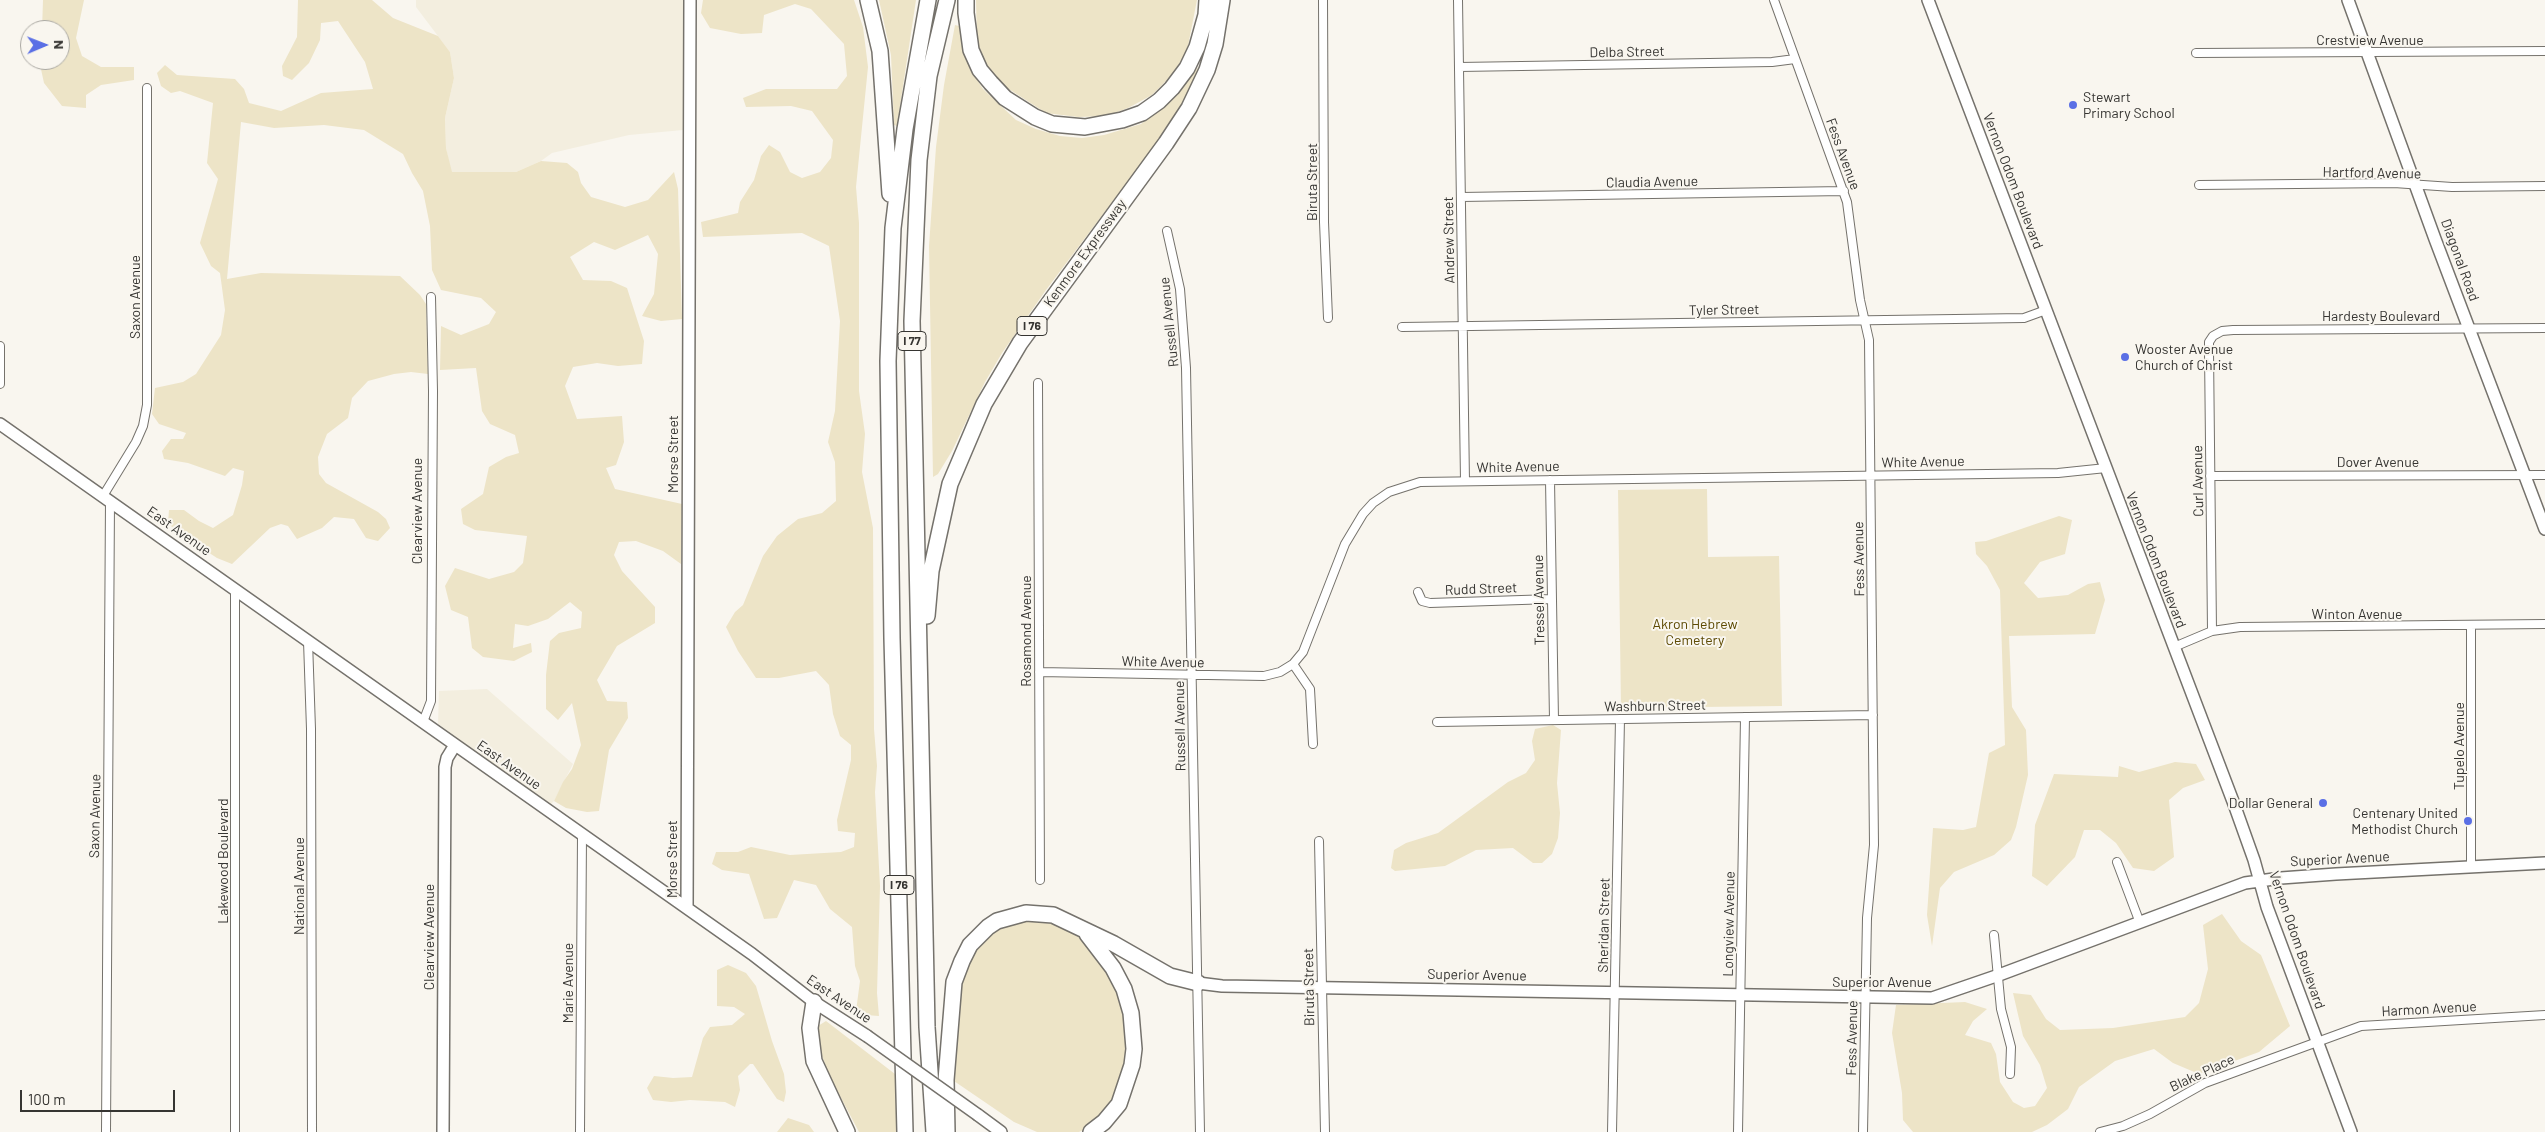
<!DOCTYPE html>
<html>
<head>
<meta charset="utf-8">
<style>
	body { margin:0 }
	#map { position:relative; width:2545px; height:1132px; overflow:hidden; background:#f9f6ef; font-family:Barlow,sans-serif }
	canvas { display:block }
	.north { position:absolute; left:20px; top:20px; width:50px; height:50px; box-sizing:border-box; background:#f9f6ef; border:1px solid #aba9a3; border-radius:50%; rotate:89deg; font-size:14px; font-weight:700; line-height:20px; text-align:center; color:#363532 }
	.north::after { content:''; display:block; margin:auto; width:18px; height:22px; background:#5a6fe5; clip-path:polygon(50% 0,100% 100%,50% 72%,0 100%) }
	.scale { position:absolute; left:20px; top:1090px; width:155px; height:22px; box-sizing:border-box; border:2px solid #363532; border-top:0; padding-left:6px; font-size:15px; line-height:18px; white-space:nowrap; color:#363532; -webkit-text-stroke:4px #f9f6ef; paint-order:stroke }
</style>
</head>
<body>
<div id="map">
<canvas width="2545" height="1132"></canvas>
<div class="north">N</div>
<div class="scale">100 m</div>
</div>
<script>
const c = document.querySelector('canvas').getContext('2d');
c.lineJoin = 'round';
function fillPath(path, color) { c.fillStyle = color; c.fill(path, 'evenodd'); }
const poly = rows => new Path2D(rows.map(r => 'M' + r).join(''));
function strokePath(path, color, width, dash) { c.strokeStyle = color; c.lineWidth = width; c.lineCap = dash ? 'butt' : 'round'; c.setLineDash(dash || []); c.stroke(path); }
function write(font, color, halo, rows, align = 'center') {
  c.font = font + ' Barlow,sans-serif'; c.lineWidth = 4; c.setLineDash([]); c.textBaseline = 'middle'; c.strokeStyle = halo; c.fillStyle = color; for (const [text, x, y, turn = 0] of rows) {
    c.save(); c.translate(x, y); c.rotate((+turn || 0) * Math.PI / 180); c.textAlign = isNaN(turn) ? turn : align; if (halo) c.strokeText(text, 0, 0); c.fillText(text, 0, 0); c.restore();
  }
}
fillPath(poly([
	[416,0,685,0,683,130,629,135,552,153,541,161,516,172,451,172,446,148,445,118,454,78,450,52,416,7],
	[487,689,573,764,554,801,550,805,438,724,439,691]
]), '#f3eedf');
fillPath(poly([
	[43,0,84,0,76,38,82,56,101,67,134,67,134,80,101,85,86,95,86,108,62,106,44,83,39,60,60,60,60,30,42,30],
	[298,0,372,0,393,18,438,36,450,52,454,78,445,118,446,148,452,172,516,172,541,161,567,163,578,172,581,183,591,197,625,207,648,200,674,172,678,189,682,319,661,321,642,316,654,294,658,254,648,235,615,250,594,242,570,257,583,280,611,281,627,288,644,341,642,364,618,366,597,363,573,367,565,386,577,419,622,416,624,442,616,465,606,468,615,489,682,504,681,564,663,551,636,541,619,542,614,555,622,571,655,607,655,623,617,646,597,680,607,701,627,702,628,718,609,750,599,811,587,812,566,808,554,801,563,782,572,769,581,745,572,703,558,720,546,709,546,675,550,641,559,633,581,628,582,612,570,602,548,619,528,626,515,624,513,648,531,643,532,652,514,661,483,657,472,648,468,617,451,610,445,586,455,568,489,579,514,572,523,563,527,536,475,530,463,524,461,509,483,494,489,467,506,457,519,453,515,435,490,424,482,411,476,368,440,370,441,326,461,335,489,324,496,312,481,298,441,290,432,270,430,226,423,191,412,173,403,154,364,130,324,125,274,128,241,122,227,279,261,273,400,276,420,295,426,304,428,374,411,372,394,374,368,381,352,398,348,418,327,434,318,457,319,474,326,483,378,512,386,519,390,528,378,541,366,538,354,519,334,517,322,528,297,539,288,526,281,524,270,528,232,564,217,558,176,531,168,523,169,510,184,510,199,521,213,528,233,515,242,485,244,471,233,468,225,476,188,463,164,459,162,451,171,439,183,439,186,433,159,424,152,414,155,388,183,382,196,374,221,335,225,310,220,273,211,266,200,243,218,179,207,163,213,103,180,91,171,93,161,86,157,73,165,65,177,75,235,79,244,89,249,103,281,111,321,93,373,89,365,62,338,21,321,23,320,40,309,63,292,80,283,76,282,66,297,37],
	[703,0,854,0,863,27,868,67,856,187,859,223,859,391,865,434,862,472,873,528,874,729,877,766,875,792,880,886,877,993,879,1016,865,1015,856,1011,860,981,855,966,852,927,830,909,816,885,794,880,777,918,764,919,749,874,722,870,712,864,716,852,738,852,751,847,790,855,841,852,854,847,855,833,838,831,837,820,851,760,851,745,840,736,833,714,829,685,816,671,779,678,756,678,738,651,726,627,735,612,743,605,763,556,777,536,798,519,822,513,836,501,835,462,828,442,835,411,840,321,829,246,802,233,703,237,701,222,738,213,740,202,754,180,761,156,769,145,780,152,790,172,802,178,820,172,831,158,833,140,812,111,791,106,746,107,743,98,766,89,837,89,847,76,844,44,811,9,795,4,764,15,762,33,741,34,710,28,701,13],
	[879,0,916,0,897,126,894,125,891,55],
	[976,0,1197,0,1187,51,1172,75,1152,95,1128,108,1107,116,1078,117,1046,113,1004,86,986,64,977,42],
	[955,25,959,26,970,69,983,89,1016,120,1036,129,1060,136,1082,138,1104,135,1141,124,1167,103,1201,64,1189,93,1152,149,1046,290,1002,353,985,382,952,451,938,474,933,477,929,246,936,147,944,85],
	[1707,489,1708,557,1779,556,1782,706,1621,708,1618,490],
	[2059,516,2072,520,2065,554,2040,562,2024,583,2038,598,2068,595,2088,584,2100,582,2105,600,2095,634,2009,636,2012,707,2026,730,2028,775,2016,827,2011,840,1994,855,1954,872,1940,888,1932,946,1927,915,1933,828,1963,830,1976,827,1989,753,2005,745,2000,590,1987,566,1976,554,1975,542,1986,541],
	[1553,725,1561,730,1557,783,1560,813,1558,838,1552,854,1542,863,1533,863,1513,848,1476,850,1445,866,1395,871,1391,868,1394,850,1406,843,1438,833,1508,782,1526,773,1535,760,1532,741,1535,729],
	[2175,762,2196,764,2205,780,2183,788,2169,800,2174,857,2154,871,2133,868,2116,843,2100,830,2084,830,2075,857,2047,886,2032,876,2035,825,2054,774,2118,777,2119,766,2139,772],
	[2222,914,2241,941,2261,955,2290,1026,2259,1052,2199,1074,2173,1063,2154,1049,2115,1061,2079,1087,2068,1109,2047,1125,2032,1132,1913,1132,1903,1120,1902,1093,1892,1033,1896,1005,1965,1002,1987,1009,1973,1021,1965,1035,1991,1043,1996,1054,2000,1082,2013,1102,2024,1108,2035,1106,2047,1088,2040,1065,2023,1036,2013,993,2031,995,2046,1019,2060,1030,2113,1028,2185,1017,2199,1003,2208,969,2203,925],
	[1045,918,1079,935,1098,954,1114,981,1125,1011,1127,1058,1117,1098,1091,1126,1079,1132,1037,1132,1014,1122,951,1079,960,985,968,962,977,947,998,927,1009,922],
	[728,965,746,973,756,986,772,1041,784,1074,786,1092,784,1102,777,1099,753,1064,750,1064,738,1076,740,1090,735,1107,725,1102,690,1100,671,1102,653,1100,647,1088,654,1076,673,1078,692,1077,703,1038,710,1027,732,1025,745,1014,734,1007,717,1006,717,970],
	[826,1021,895,1074,898,1132,859,1132,830,1077,819,1048,818,1026],
	[788,1118,809,1125,814,1132,777,1132]
]), '#ede4c7');
const street = poly([
	[1323,0,1324,222,1328,318],
	[1458,0,1465,481],
	[1774,0,1847,202,1860,300,1869,340,1874,845,1867,918,1863,1132],
	[2196,53,2545,51],
	[1459,67,1772,62,1795,59],
	[2199,185,2394,183,2452,187,2545,186],
	[1461,197,1844,191],
	[1167,231,1180,289,1186,368,1200,1132],
	[1402,327,2024,318,2046,310],
	[0,346,0,384],
	[1038,383,1040,880],
	[2210,476,2545,475],
	[1550,480,1554,720],
	[103,496,136,442,143,426,147,405,147,88],
	[235,590,235,1132],
	[1418,592,1422,601,1430,603,1552,599],
	[2471,626,2471,865],
	[2212,631,2209,351,2209,342,2213,336,2222,331,2233,330,2545,328],
	[308,641,311,729,312,1132],
	[2174,647,2212,631,2240,627,2545,624],
	[1293,664,1310,689,1313,744],
	[1039,672,1264,676,1280,672,1293,664,1303,652,1345,544,1363,514,1373,503,1389,492,1420,482,2058,473,2106,468],
	[423,722,431,701,433,391,431,297],
	[1437,722,1873,715],
	[1319,841,1325,1132],
	[2117,862,2140,923],
	[1994,935,2001,1009,2011,1047,2010,1074],
	[106,1132,110,501],
	[580,1132,582,835],
	[1612,1132,1620,719],
	[1738,1132,1745,717],
	[2100,1132,2123,1126,2150,1114,2205,1083,2361,1026,2545,1015]
]);
const secondary = poly([
	[1928,0,2234,804,2254,860,2267,907,2351,1132],
	[2348,0,2435,239,2545,529],
	[0,424,752,954,814,1002,867,1036],
	[687,908,690,0],
	[1198,983,1222,986,1932,998,1999,975,2245,883,2281,878,2336,874,2545,863],
	[978,1115,1001,1132],
	[443,1132,445,767,447,758,455,745]
]);
const highway = poly([
	[868,0,880,51,890,194],
	[966,0,966,13,971,50,980,70,991,83,1005,98,1035,117,1052,124,1085,127,1122,120,1142,113,1159,101,1172,88,1187,68,1197,47,1206,15,1207,0],
	[927,616,931,571,950,484,984,404,1020,343,1166,143,1189,108,1207,70,1215,44,1222,0],
	[1087,934,1113,968,1124,989,1131,1013,1134,1049,1132,1065,1119,1104,1104,1122,1091,1132],
	[814,1002,810,1028,814,1061,847,1132],
	[905,1132,892,638,888,361,893,228,905,129,928,0],
	[934,1132,927,1027,912,321,919,160,929,76,947,0],
	[947,1132,946,1080,954,982,962,961,970,945,988,927,997,921,1026,913,1053,915,1114,944,1170,976,1198,983]
]);
strokePath(street, '#75726c', 10);
strokePath(secondary, '#75726c', 14);
strokePath(highway, '#75726c', 18);
strokePath(street, '#fff', 8);
strokePath(secondary, '#fff', 11);
strokePath(highway, '#fff', 15);
const secondaryBridge = poly([
	[867,1036,978,1115]
]);
strokePath(secondaryBridge, '#75726c', 14, []);
strokePath(secondaryBridge, '#fff', 11);
for (const [x, y, r, color] of [
	[2073,105,5,"#5a6fe5"],
	[2125,357,5,"#5a6fe5"],
	[2323,803,5,"#5a6fe5"],
	[2468,821,5,"#5a6fe5"]
]) { const dot = new Path2D(); dot.arc(x, y, r, 0, 2 * Math.PI); c.fillStyle = color; c.fill(dot); strokePath(dot, '#f9f6ef', 2); }
for (const [x, y, w] of [
	[1032,326,30],
	[912,341,28],
	[899,885,30]
]) { const box = new Path2D(); box.roundRect(x - w / 2, y - 9.5, w, 19, 4); c.fillStyle = '#f9f6ef'; c.fill(box); strokePath(box, '#363532', 1); }
write('bold 12px', '#363532', null, [
	["I 76",1032,326],
	["I 77",912,341],
	["I 76",899,885]
]);
write('14px', '#363532', '#f9f6ef', [
	["Crestview Avenue",2370,40],
	["Delba Street",1627,52,-1],
	["Fess Avenue",1843,154,70],
	["Hartford Avenue",2372,173,1],
	["Vernon Odom Boulevard",2013,181,69],
	["Biruta Street",1312,182,-90],
	["Claudia Avenue",1652,182,-1],
	["Andrew Street",1449,240,-91],
	["Kenmore Expressway",1085,253,-54],
	["Diagonal Road",2460,260,70],
	["Saxon Avenue",135,297,-90],
	["Tyler Street",1724,310,-1],
	["Hardesty Boulevard",2381,316],
	["Russell Avenue",1169,322,-96],
	["Morse Street",673,454,-90],
	["White Avenue",1923,462,-1],
	["Dover Avenue",2378,462],
	["White Avenue",1518,467,-1],
	["Curl Avenue",2198,481,-91],
	["Clearview Avenue",417,511,-90],
	["East Avenue",179,531,35],
	["Fess Avenue",1859,559,-91],
	["Vernon Odom Boulevard",2156,560,69],
	["Rudd Street",1481,589,-2],
	["Tressel Avenue",1539,600,-91],
	["Winton Avenue",2357,614],
	["Rosamond Avenue",1026,631,-90],
	["White Avenue",1163,662,1],
	["Washburn Street",1655,706,-1],
	["Russell Avenue",1180,726,-91],
	["Tupelo Avenue",2459,746,-90],
	["East Avenue",509,765,35],
	["Saxon Avenue",95,816,-89],
	["Morse Street",672,859,-90],
	["Superior Avenue",2340,859,-3],
	["Lakewood Boulevard",223,861,-90],
	["National Avenue",299,886,-90],
	["Longview Avenue",1729,924,-89],
	["Sheridan Street",1604,925,-89],
	["Clearview Avenue",429,937,-90],
	["Vernon Odom Boulevard",2297,940,71],
	["Superior Avenue",1477,975,1],
	["Superior Avenue",1882,982],
	["Marie Avenue",568,983,-90],
	["Biruta Street",1309,987,-91],
	["East Avenue",839,999,34],
	["Harmon Avenue",2429,1009,-3],
	["Fess Avenue",1852,1038,-89],
	["Blake Place",2202,1073,-25]
]);
write('14px', '#363532', '#f9f6ef', [
	["Stewart",2083,97],
	["Primary School",2083,113],
	["Wooster Avenue",2135,349],
	["Church of Christ",2135,365],
	["Dollar General",2313,803,"right"],
	["Centenary United",2458,813,"right"],
	["Methodist Church",2458,829,"right"]
], 'left');
write('14px', '#5d4a03', '#f9f6ef', [
	["Akron Hebrew",1695,624],
	["Cemetery",1695,640]
]);
</script>
</body>
</html>
